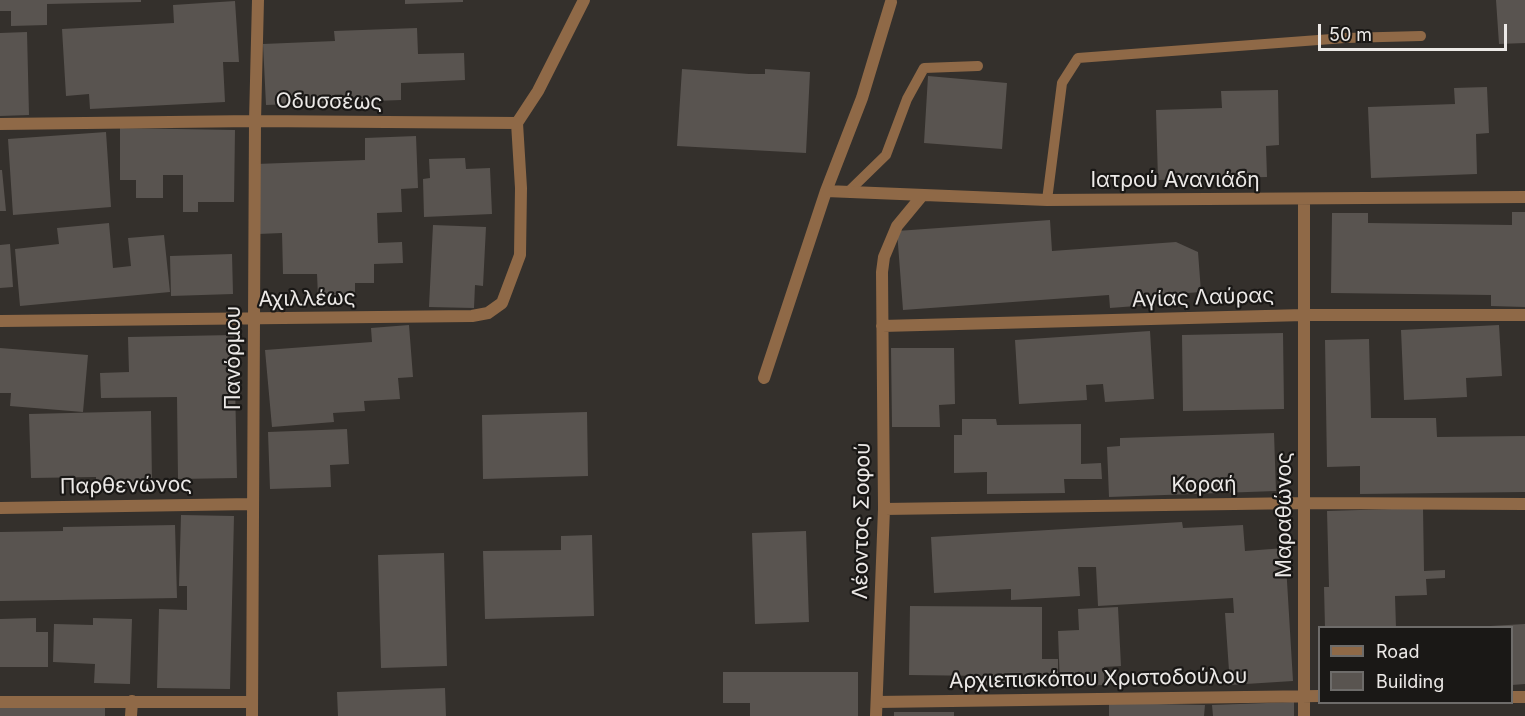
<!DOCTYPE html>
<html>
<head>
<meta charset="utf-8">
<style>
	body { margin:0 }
	#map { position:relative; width:1525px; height:716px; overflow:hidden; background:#34302c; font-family:Inter,sans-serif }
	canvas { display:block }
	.legend { position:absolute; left:1318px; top:626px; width:195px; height:78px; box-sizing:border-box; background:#1a1816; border:2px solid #6e6c6a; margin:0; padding:8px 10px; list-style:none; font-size:18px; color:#ece9e7 }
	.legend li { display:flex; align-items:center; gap:12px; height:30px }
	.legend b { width:30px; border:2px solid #6e6c6a }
	.scale { position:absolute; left:1318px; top:24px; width:189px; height:27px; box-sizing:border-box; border:3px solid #ece9e7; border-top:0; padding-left:8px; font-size:18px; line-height:21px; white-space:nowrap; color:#ece9e7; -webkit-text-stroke:4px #1a1816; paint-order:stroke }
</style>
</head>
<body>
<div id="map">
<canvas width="1525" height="716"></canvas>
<ul class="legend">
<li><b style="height:8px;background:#8f6947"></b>Road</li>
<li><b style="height:16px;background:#595450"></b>Building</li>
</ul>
<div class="scale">50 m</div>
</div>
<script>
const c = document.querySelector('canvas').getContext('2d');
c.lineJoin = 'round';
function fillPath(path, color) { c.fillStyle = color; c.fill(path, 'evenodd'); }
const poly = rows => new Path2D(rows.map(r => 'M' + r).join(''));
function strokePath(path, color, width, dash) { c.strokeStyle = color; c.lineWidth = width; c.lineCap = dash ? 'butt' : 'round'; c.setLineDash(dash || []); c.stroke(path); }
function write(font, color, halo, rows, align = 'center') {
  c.font = font + ' Inter,sans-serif'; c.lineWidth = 4.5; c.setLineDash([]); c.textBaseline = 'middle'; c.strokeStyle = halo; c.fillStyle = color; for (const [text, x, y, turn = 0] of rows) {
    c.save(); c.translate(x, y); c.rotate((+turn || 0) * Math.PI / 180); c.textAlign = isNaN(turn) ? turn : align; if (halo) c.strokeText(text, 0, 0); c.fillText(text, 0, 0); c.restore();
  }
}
fillPath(poly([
	[0,0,141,0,141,2,47,4,47,25,11,26,11,11,0,11],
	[405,0,463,0,463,2,405,4],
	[1496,0,1525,0,1525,43,1499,44],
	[235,1,239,62,223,62,225,102,90,109,89,94,66,96,62,29,174,23,173,5],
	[417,28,418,54,464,53,465,80,401,83,401,100,266,105,263,44,335,41,334,31],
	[27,32,29,115,0,116,0,33],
	[682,69,749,74,765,74,765,69,810,72,806,153,677,146],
	[928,76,1007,83,1002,149,924,143],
	[1487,87,1489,133,1476,134,1477,174,1371,178,1368,107,1455,104,1454,88],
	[1278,90,1279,145,1266,146,1267,177,1158,180,1156,110,1222,108,1221,91],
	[120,128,235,130,234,202,198,202,198,212,183,212,183,175,163,175,163,198,136,198,136,180,120,180],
	[106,132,111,207,13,215,8,139],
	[416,136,418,188,401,189,402,212,377,213,378,243,402,242,403,263,374,264,374,283,355,283,355,295,318,296,317,274,283,274,282,233,258,234,256,164,365,160,365,138],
	[465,158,466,169,490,168,492,214,424,217,423,179,430,178,429,159],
	[0,170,2,170,6,211,0,211],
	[1512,212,1525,212,1525,307,1491,306,1491,295,1331,293,1332,213,1368,213,1368,223,1512,225],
	[1050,220,1052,251,1176,242,1198,252,1201,292,1148,296,1149,305,1110,308,1109,295,903,310,897,231],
	[109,223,113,268,131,266,128,238,164,235,170,292,20,306,15,249,59,244,57,228],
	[433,225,486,227,483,286,475,285,474,308,429,307],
	[10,244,13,287,0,288,0,245],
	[232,254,233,294,171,296,170,256],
	[409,325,413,377,398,378,400,399,364,401,365,411,333,413,334,422,272,427,265,350,372,342,371,328],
	[1499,325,1502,376,1466,378,1467,397,1404,400,1401,330],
	[1150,331,1154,399,1105,402,1103,384,1086,385,1087,400,1019,404,1015,340],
	[1283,333,1284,409,1183,411,1182,335],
	[234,335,237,478,178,479,177,397,101,398,100,373,129,372,128,337],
	[1369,339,1371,418,1436,418,1437,437,1525,436,1525,492,1360,494,1360,466,1327,467,1325,340],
	[0,348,88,355,83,412,10,406,11,393,0,393],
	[891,348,954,348,955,404,939,405,940,427,892,427],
	[151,411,152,485,96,486,96,477,31,478,29,414],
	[587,412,588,476,483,479,482,415],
	[962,419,996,419,997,425,1081,424,1081,464,1101,463,1102,479,1064,479,1065,493,987,494,987,472,954,473,954,435,962,435],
	[347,429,349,464,330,465,331,487,270,489,268,432],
	[1274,433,1276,491,1109,497,1107,447,1120,446,1120,438],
	[1423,508,1424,571,1445,570,1445,578,1426,579,1427,595,1395,596,1396,628,1325,628,1324,587,1329,587,1327,511],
	[181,515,234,516,230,689,157,688,159,609,187,610,187,586,179,586],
	[1182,522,1183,528,1243,525,1245,551,1285,548,1293,681,1230,685,1225,613,1234,613,1233,598,1098,606,1096,567,1078,567,1080,596,1011,600,1011,589,934,593,931,537],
	[175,525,177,598,0,601,0,532,63,531,63,527],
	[806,531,809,622,755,624,752,533],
	[592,535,594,616,485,619,483,551,561,550,561,536],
	[444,553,447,666,381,668,378,555],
	[910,606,1042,607,1042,659,1058,659,1058,686,986,685,986,676,909,675],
	[1118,607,1121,666,1104,667,1104,685,1060,687,1058,631,1079,630,1078,609],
	[36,618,36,632,48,632,48,667,0,667,0,619],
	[93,618,132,619,130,684,94,683,95,664,53,662,54,624,93,625],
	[1525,624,1525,684,1512,685,1512,628,1456,628],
	[723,672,858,672,858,716,750,716,750,703,723,703],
	[445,688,446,716,338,716,337,692],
	[1294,702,1294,716,1213,716,1212,705],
	[1109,703,1205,705,1204,716,1109,716],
	[105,707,105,716,0,716,0,708],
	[894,712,954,712,954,716,894,716]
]), '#595450');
strokePath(poly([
	[848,192,886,155,907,99,924,68,978,66],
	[1047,200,1062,83,1078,58,1345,38,1421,36]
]), '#8f6947', 10);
strokePath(poly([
	[517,123,538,91,584,0],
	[0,124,255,121,517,123],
	[826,191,1047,200,1525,197],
	[1304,200,1304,716],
	[0,321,472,316,488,313,502,303,520,255,521,188,517,123],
	[882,326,1304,315,1525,315],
	[764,378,826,191,862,98,891,2],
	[0,508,252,504],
	[884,509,1304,503,1525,504],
	[1512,697,1525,697],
	[0,702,252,702],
	[877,702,1320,696],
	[131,716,132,701],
	[252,716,255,121,258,0],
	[876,716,884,509,882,272,884,257,897,226,921,197]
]), '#8f6947', 12);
write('21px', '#ece9e7', '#1a1816', [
	["Οδυσσέως",329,102,1],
	["Ιατρού Ανανιάδη",1175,181],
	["Αγίας Λαύρας",1203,298,-2],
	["Αχιλλέως",307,299,-1],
	["Πανόρμου",234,358,-90],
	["Κοραή",1204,485,-1],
	["Παρθενώνος",126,486,-1],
	["Μαραθώνος",1285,515,-90],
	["Λέοντος Σοφού",862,521,-89],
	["Αρχιεπισκόπου Χριστοδούλου",1098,679,-1]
]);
</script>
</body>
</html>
